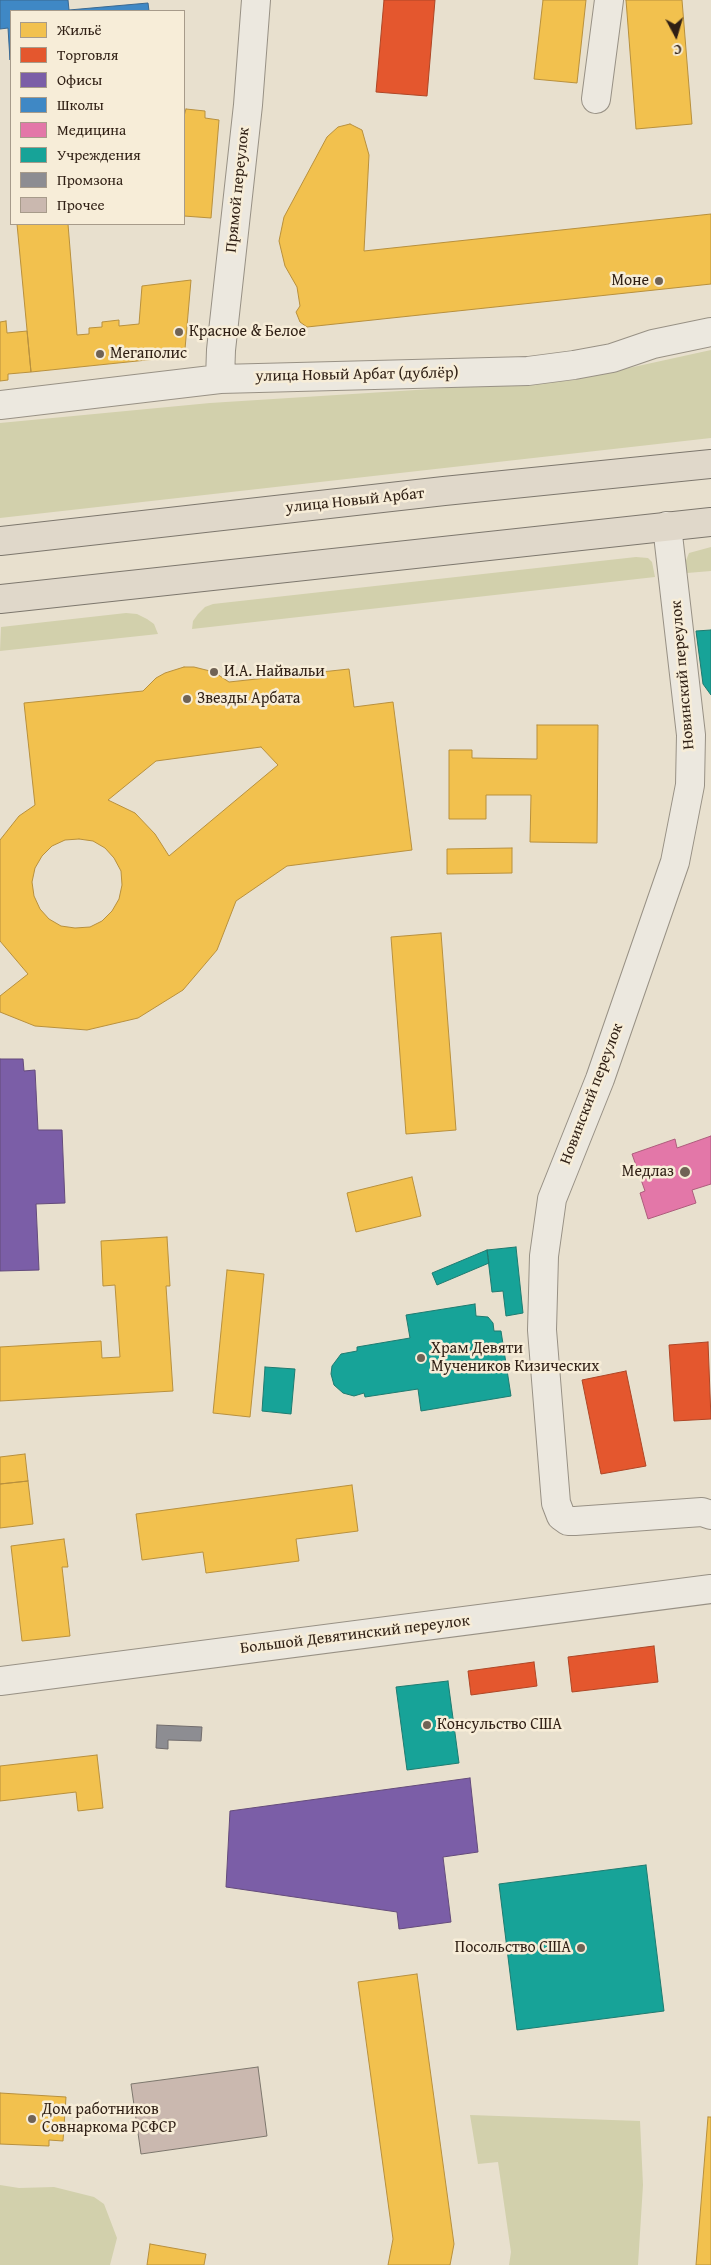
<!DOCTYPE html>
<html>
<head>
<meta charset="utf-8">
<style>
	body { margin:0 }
	#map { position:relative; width:711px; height:2265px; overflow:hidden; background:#e8e0ce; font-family:"Gentium Book Plus",serif }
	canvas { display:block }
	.legend { position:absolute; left:10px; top:10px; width:175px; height:215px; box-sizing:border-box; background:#f7edd8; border:1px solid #a79b8a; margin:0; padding:6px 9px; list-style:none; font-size:15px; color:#2f1f14 }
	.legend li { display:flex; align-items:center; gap:10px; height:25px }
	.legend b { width:25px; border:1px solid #a79b8a }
	.north { position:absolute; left:651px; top:10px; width:50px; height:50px; -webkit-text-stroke:4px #f7edd8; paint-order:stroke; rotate:174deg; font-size:14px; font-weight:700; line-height:20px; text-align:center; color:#2f1f14 }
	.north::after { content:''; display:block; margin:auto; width:18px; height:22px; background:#2f1f14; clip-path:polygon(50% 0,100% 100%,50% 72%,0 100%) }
</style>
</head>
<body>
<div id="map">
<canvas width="711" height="2265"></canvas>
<ul class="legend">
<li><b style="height:14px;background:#f2c14e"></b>Жильё</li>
<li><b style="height:14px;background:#e4572e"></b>Торговля</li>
<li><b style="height:14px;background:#7b5ea7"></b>Офисы</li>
<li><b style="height:14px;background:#3f88c5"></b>Школы</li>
<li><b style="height:14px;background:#e377a8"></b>Медицина</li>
<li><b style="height:14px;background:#17a398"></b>Учреждения</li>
<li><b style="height:14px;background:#8d8d92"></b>Промзона</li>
<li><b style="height:14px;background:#cab8af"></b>Прочее</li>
</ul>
<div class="north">С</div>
</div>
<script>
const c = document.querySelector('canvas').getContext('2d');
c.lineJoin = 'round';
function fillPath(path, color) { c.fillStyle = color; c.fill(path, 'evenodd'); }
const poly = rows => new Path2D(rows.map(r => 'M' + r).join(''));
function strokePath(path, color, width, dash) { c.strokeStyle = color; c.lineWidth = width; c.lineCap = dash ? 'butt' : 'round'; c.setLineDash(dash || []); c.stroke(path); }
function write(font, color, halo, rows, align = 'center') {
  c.font = font + ' "Gentium Book Plus",serif'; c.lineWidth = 5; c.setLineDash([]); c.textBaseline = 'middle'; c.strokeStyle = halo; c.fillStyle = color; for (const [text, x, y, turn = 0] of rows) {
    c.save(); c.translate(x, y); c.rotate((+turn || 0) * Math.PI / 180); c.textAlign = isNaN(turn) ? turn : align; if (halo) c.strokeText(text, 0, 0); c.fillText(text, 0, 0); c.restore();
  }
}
fillPath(poly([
	[711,350,711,438,0,518,0,423,210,403,574,380],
	[711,547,711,571,687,573,685,563,689,553],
	[636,557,648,558,652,562,655,577,192,629,193,621,198,614,205,607,213,604],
	[126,613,137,614,147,619,154,624,158,634,0,651,1,627],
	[470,2115,640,2121,643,2185,638,2265,509,2265,511,2252,498,2162,478,2164],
	[0,2185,19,2188,54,2187,94,2197,104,2204,117,2238,110,2265,0,2265]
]), '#d2d0ac');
const homes = poly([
	[543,0,586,0,577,83,534,79,543,0],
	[626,0,682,0,692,124,636,129,626,0],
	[186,109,205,111,205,118,219,120,211,218,184,216,184,116,186,109],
	[350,124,362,130,369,155,364,251,711,214,711,284,307,327,300,322,296,312,300,306,297,287,285,266,279,241,284,217,327,137,338,127,350,124],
	[17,224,68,224,77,335,89,334,89,328,102,327,102,322,119,320,119,326,139,324,142,286,191,280,185,349,176,357,31,372,17,224],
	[6,321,7,333,27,331,31,372,8,374,8,380,0,381,0,322,6,321],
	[184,667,194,667,214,672,229,682,349,669,354,707,393,702,412,850,287,866,236,901,217,950,183,990,138,1018,87,1030,35,1026,0,1012,0,996,28,974,0,941,0,840,19,816,35,805,24,703,143,691,156,678,165,673,184,667],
	[261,747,278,765,169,856,155,834,135,813,108,800,156,761,261,747],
	[79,839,93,841,105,848,114,858,121,871,122,885,119,899,112,911,102,921,90,927,75,928,61,926,49,919,40,909,34,896,32,882,35,868,42,856,52,846,65,840,79,839],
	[537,725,598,725,597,843,530,842,531,795,486,795,486,819,449,819,449,750,472,750,472,758,537,759,537,725],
	[512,848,512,873,447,874,447,849,512,848],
	[441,933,456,1130,406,1134,391,937,441,933],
	[412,1177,421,1216,356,1232,347,1193,412,1177],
	[167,1237,170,1286,166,1286,173,1391,0,1401,0,1347,101,1341,102,1358,120,1357,115,1285,103,1286,101,1241,167,1237],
	[227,1270,264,1274,250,1417,213,1413,227,1270],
	[25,1454,28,1481,0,1484,0,1457,25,1454],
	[28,1481,33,1524,0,1528,0,1484,28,1481],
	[352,1485,358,1531,296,1539,299,1561,206,1573,203,1552,142,1560,136,1514,352,1485],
	[64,1539,68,1567,62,1567,70,1636,22,1641,11,1546,64,1539],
	[97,1755,103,1808,78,1811,76,1792,0,1801,0,1766,97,1755],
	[417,1974,454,2244,450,2265,388,2265,393,2239,358,1982,417,1974],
	[0,2093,66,2097,63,2141,49,2140,49,2146,0,2144,0,2093],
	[708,2117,711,2117,711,2265,696,2265,708,2117],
	[150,2244,206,2254,204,2265,147,2265,150,2244]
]);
fillPath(homes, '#f2c14e');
strokePath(homes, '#b8903d', 1);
const shops = poly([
	[384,0,435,0,427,96,376,92,384,0],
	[708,1342,711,1419,674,1421,669,1345,708,1342],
	[626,1371,646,1466,601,1474,582,1380,626,1371],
	[654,1646,658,1682,572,1692,568,1657,654,1646],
	[534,1662,537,1686,471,1695,468,1671,534,1662]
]);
fillPath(shops, '#e4572e');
strokePath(shops, '#ae4626', 1);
const offices = poly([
	[0,1059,23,1059,24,1071,35,1070,38,1130,62,1130,65,1203,36,1204,39,1270,0,1271,0,1059],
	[470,1778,478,1852,443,1857,451,1922,399,1929,397,1912,226,1887,230,1811,470,1778]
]);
fillPath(offices, '#7b5ea7');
strokePath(offices, '#644b7b', 1);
const schools = poly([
	[0,0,68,0,69,10,148,3,149,11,11,11,10,60,8,28,0,29,0,0]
]);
fillPath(schools, '#3f88c5');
strokePath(schools, '#3a6890', 1);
const health = poly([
	[711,1136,711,1184,692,1190,696,1203,648,1219,640,1193,645,1191,632,1154,675,1139,677,1148,711,1136]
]);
fillPath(health, '#e377a8');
strokePath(health, '#ad5d7c', 1);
const public = poly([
	[711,630,711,695,703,684,696,631,711,630],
	[516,1247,523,1313,506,1316,503,1291,492,1292,487,1250,516,1247],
	[487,1250,489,1263,437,1285,432,1273,487,1250],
	[475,1304,476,1316,488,1317,493,1323,494,1331,501,1331,511,1396,421,1411,418,1389,365,1397,364,1393,354,1396,343,1393,334,1385,331,1374,332,1366,341,1354,357,1351,357,1347,410,1338,406,1315,475,1304],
	[265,1367,295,1369,291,1414,262,1411,265,1367],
	[448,1681,459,1763,407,1770,396,1687,448,1681],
	[646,1865,664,2011,517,2030,499,1884,646,1865]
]);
fillPath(public, '#17a398');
strokePath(public, '#1e7b70', 1);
const industry = poly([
	[157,1725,202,1727,201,1741,168,1740,168,1749,156,1748,157,1725]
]);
fillPath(industry, '#8d8d92');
strokePath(industry, '#716c6c', 1);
const building = poly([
	[258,2067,267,2136,141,2154,131,2084,258,2067]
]);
fillPath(building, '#cab8af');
strokePath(building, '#7d776d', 1);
const minor = poly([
	[596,99,609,0],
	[220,379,221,350,248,105,256,0],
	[0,405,220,379,528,371,574,365,612,358,653,344,711,332],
	[667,526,691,735,690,785,675,862,600,1079,552,1199,544,1256,542,1330,556,1503,561,1516,568,1521,575,1521,702,1512,711,1515],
	[0,1681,711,1589]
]);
const major = poly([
	[0,541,444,491,711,464],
	[0,599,711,522]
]);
strokePath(minor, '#989185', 30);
strokePath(major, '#7d776d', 30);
strokePath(minor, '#ece8df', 28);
strokePath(major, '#e0d8ca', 28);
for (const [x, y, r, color] of [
	[659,281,5,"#706355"],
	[179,332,5,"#706355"],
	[100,354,5,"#706355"],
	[214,672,5,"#706355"],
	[187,699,5,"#706355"],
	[685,1172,6,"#706355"],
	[421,1358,5,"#706355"],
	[427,1725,5,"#706355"],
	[581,1948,5,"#706355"],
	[32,2119,5,"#706355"]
]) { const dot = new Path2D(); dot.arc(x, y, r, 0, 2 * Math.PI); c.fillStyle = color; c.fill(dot); strokePath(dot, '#f7edd8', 2); }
write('16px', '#2f1f14', '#f7edd8', [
	["Прямой переулок",238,190,-84],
	["улица Новый Арбат (дублёр)",357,375,-1],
	["улица Новый Арбат",355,501,-6],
	["Новинский переулок",683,675,-95],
	["Новинский переулок",592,1094,-69],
	["Большой Девятинский переулок",355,1635,-7]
]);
write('16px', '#2f1f14', '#f7edd8', [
	["Моне",649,281,"right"],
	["Красное & Белое",189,332],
	["Мегаполис",110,354],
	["И.А. Найвальи",224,672],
	["Звезды Арбата",197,699],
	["Медлаз",674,1172,"right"],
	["Храм Девяти",431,1349],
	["Мучеников Кизических",431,1367],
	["Консульство США",437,1725],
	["Посольство США",571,1948,"right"],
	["Дом работников",42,2110],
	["Совнаркома РСФСР",42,2128]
], 'left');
</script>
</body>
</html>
